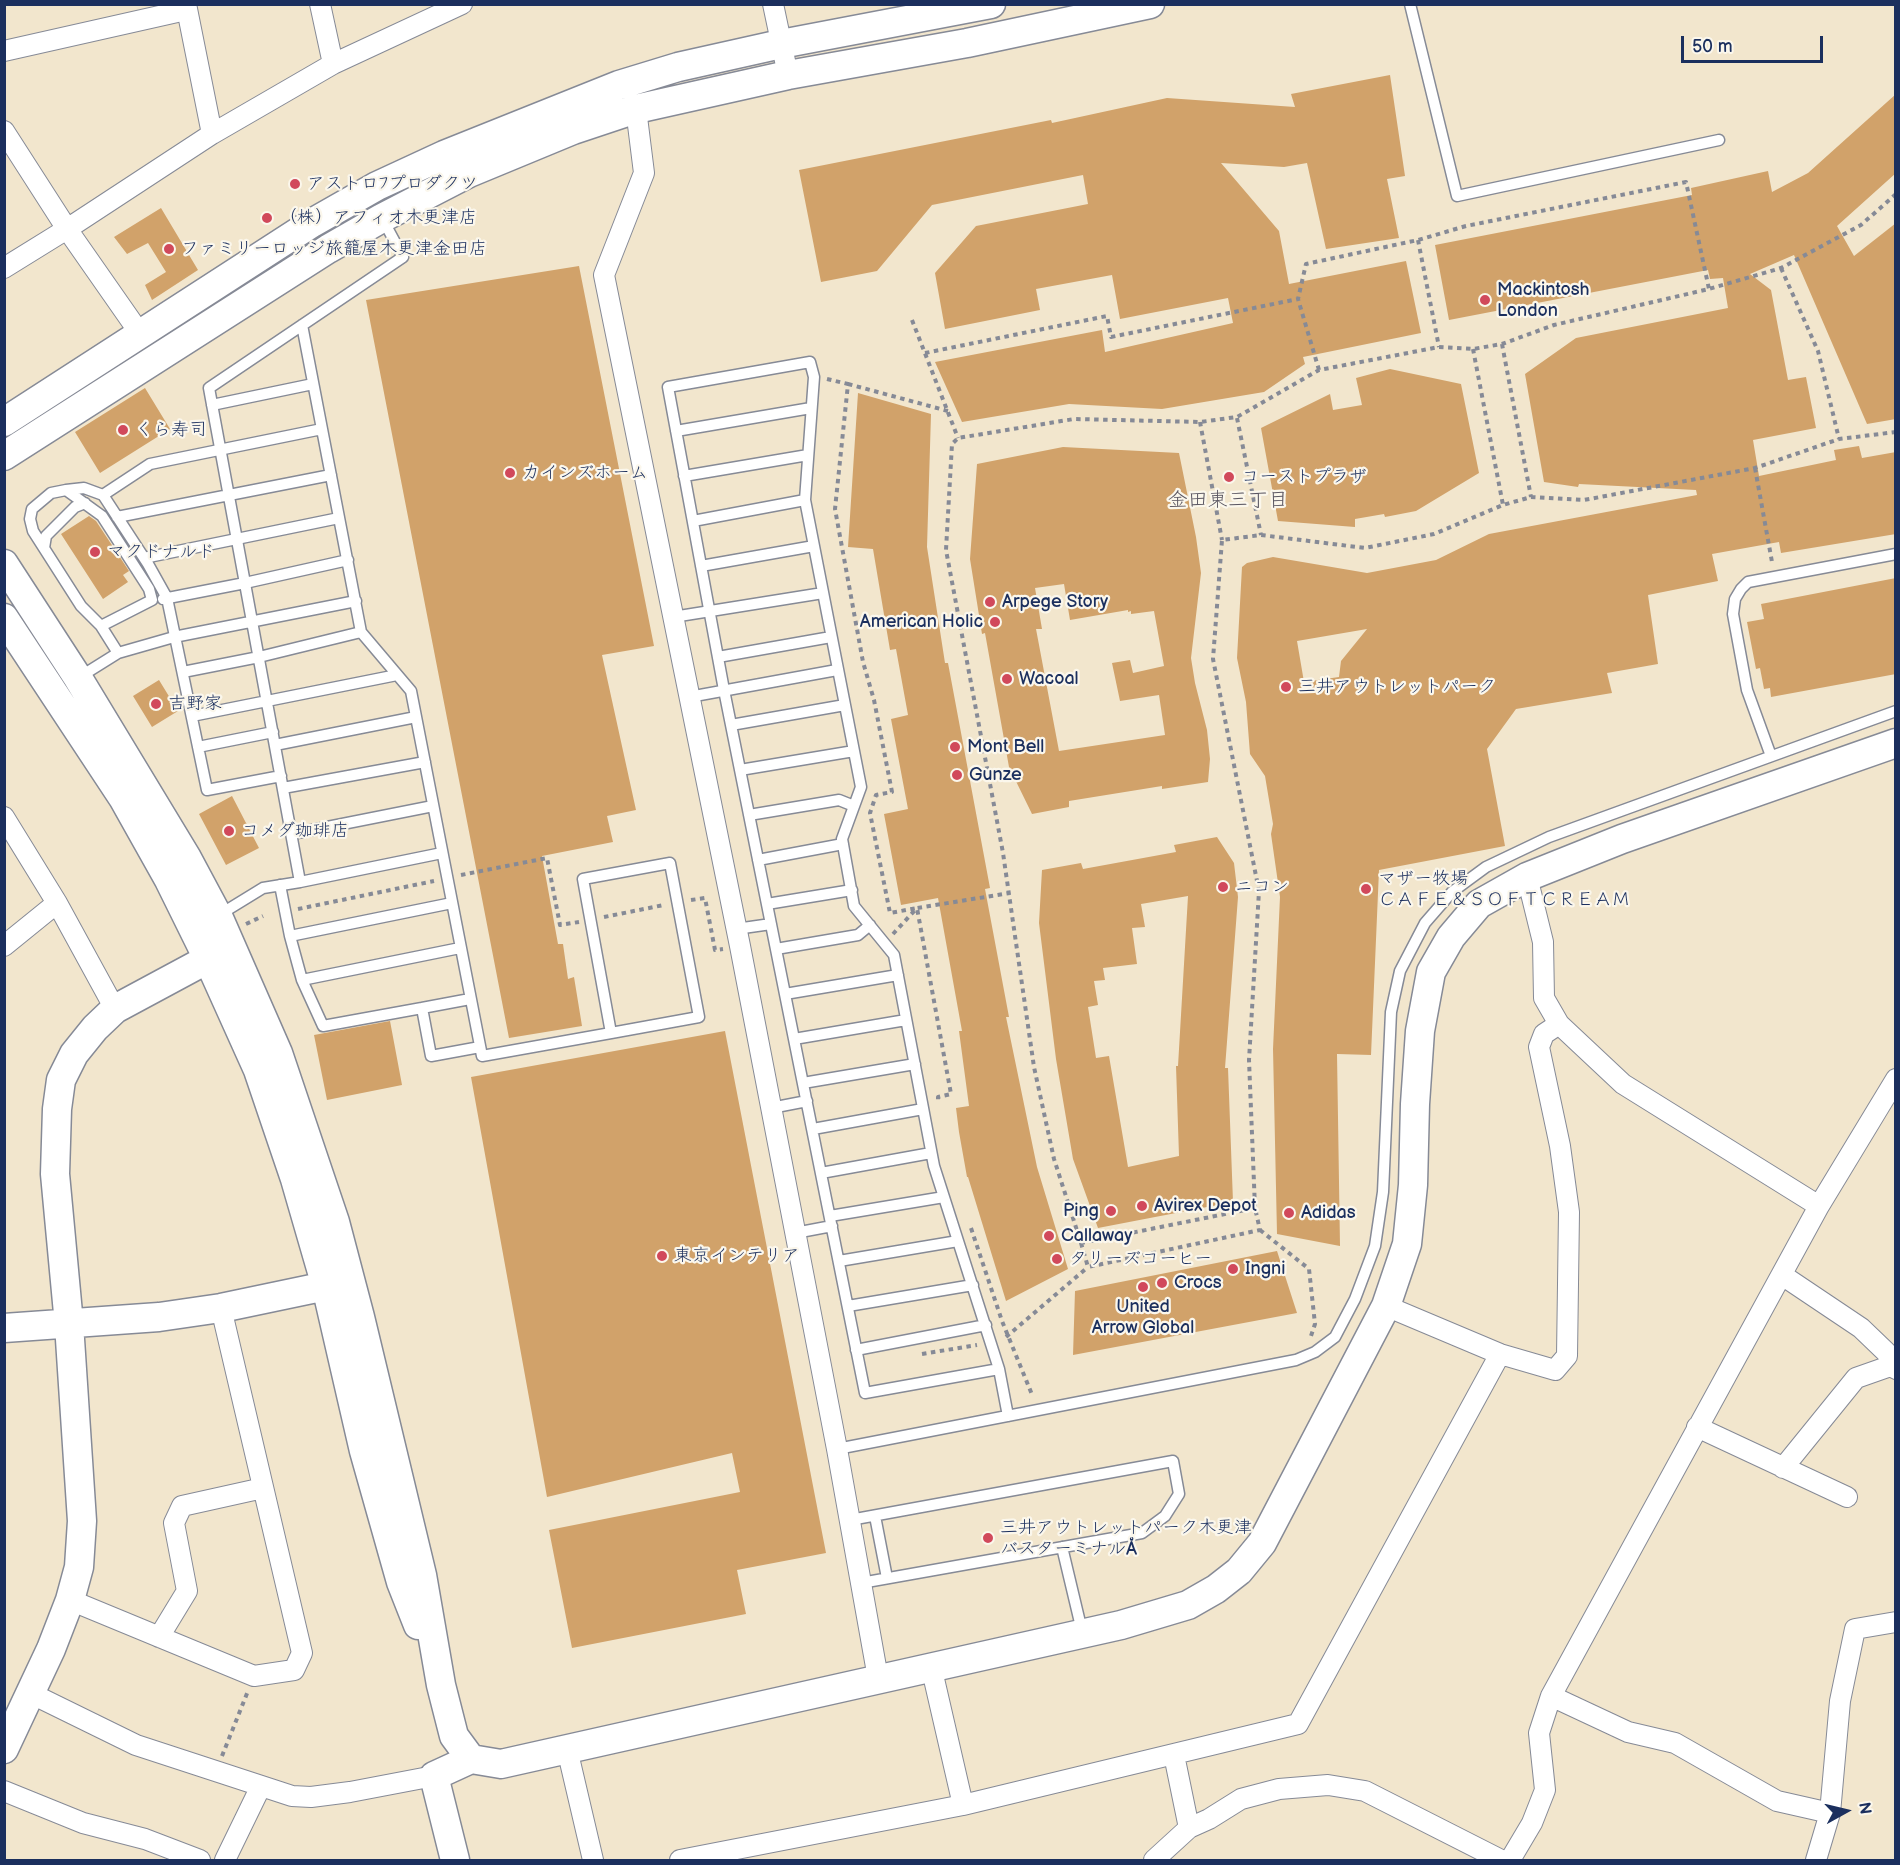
<!DOCTYPE html>
<html>
<head>
<meta charset="utf-8">
<style>
	body { margin:0 }
	#map { position:relative; width:1900px; height:1865px; overflow:hidden; background:#f2e6cd; font-family:"Balsamiq Sans",sans-serif }
	canvas { display:block }
	.frame { position:absolute; inset:0; border:6px solid #1b2f5e; pointer-events:none }
	.north { position:absolute; left:1816px; top:1781px; width:60px; height:60px; -webkit-text-stroke:4px #fbf7ec; paint-order:stroke; rotate:82deg; font-size:16px; font-weight:700; line-height:24px; text-align:center; color:#1b2f5e }
	.north::after { content:''; display:block; margin:auto; width:21px; height:27px; background:#1b2f5e; clip-path:polygon(50% 0,100% 100%,50% 72%,0 100%) }
	.scale { position:absolute; left:1681px; top:36px; width:142px; height:27px; box-sizing:border-box; border:3px solid #1b2f5e; border-top:0; padding-left:8px; font-size:18px; line-height:21px; white-space:nowrap; color:#1b2f5e; -webkit-text-stroke:4px #fbf7ec; paint-order:stroke }
</style>
</head>
<body>
<div id="map">
<canvas width="1900" height="1865"></canvas>
<div class="frame"></div>
<div class="north">N</div>
<div class="scale">50 m</div>
</div>
<script>
const c = document.querySelector('canvas').getContext('2d');
c.lineJoin = 'round';
function fillPath(path, color) { c.fillStyle = color; c.fill(path, 'evenodd'); }
const poly = rows => new Path2D(rows.map(r => 'M' + r).join(''));
function strokePath(path, color, width, dash) { c.strokeStyle = color; c.lineWidth = width; c.lineCap = dash ? 'butt' : 'round'; c.setLineDash(dash || []); c.stroke(path); }
function write(font, color, halo, rows, align = 'center') {
  c.font = font + ' "Balsamiq Sans","Klee One",sans-serif'; c.lineWidth = 4.5; c.setLineDash([]); c.textBaseline = 'middle'; c.strokeStyle = halo; c.fillStyle = color; for (const [text, x, y, turn = 0] of rows) {
    c.save(); c.translate(x, y); c.rotate((+turn || 0) * Math.PI / 180); c.textAlign = isNaN(turn) ? turn : align; if (halo) c.strokeText(text, 0, 0); c.fillText(text, 0, 0); c.restore();
  }
}
fillPath(poly([
	[1390,75,1405,176,1387,179,1399,238,1326,249,1307,163,1284,167,1221,163,1279,231,1289,284,1406,261,1421,333,1303,357,1305,364,1264,392,1162,409,1069,404,962,422,935,362,1102,330,1105,352,1233,323,1228,298,1120,319,1112,275,1036,289,1040,310,945,329,935,273,976,226,1088,204,1083,175,932,205,877,271,821,282,799,170,1051,120,1052,123,1167,98,1295,107,1291,94],
	[1896,94,1896,173,1837,226,1854,256,1896,223,1896,419,1867,424,1794,255,1750,274,1771,290,1788,380,1806,377,1816,428,1753,440,1759,476,1836,460,1834,450,1859,446,1862,458,1896,452,1896,534,1781,553,1779,542,1712,554,1718,581,1648,595,1658,664,1607,673,1612,693,1516,709,1487,749,1505,846,1379,870,1371,1055,1337,1054,1340,1246,1277,1234,1273,1049,1280,897,1271,834,1273,824,1265,776,1250,754,1246,702,1237,658,1242,567,1247,563,1273,557,1367,573,1436,560,1489,534,1697,495,1696,490,1579,484,1578,487,1544,482,1525,374,1576,338,1728,308,1723,278,1710,279,1708,270,1449,320,1435,245,1692,195,1691,188,1768,171,1772,192,1808,173],
	[1367,629,1341,661,1339,677,1304,682,1297,641],
	[161,208,198,270,152,300,145,285,166,272,148,243,127,254,114,237],
	[579,266,654,646,602,655,636,810,607,816,613,842,542,856,558,944,563,944,568,979,574,977,582,1026,509,1038,366,300],
	[1390,369,1461,384,1479,473,1416,511,1385,517,1384,514,1355,519,1355,527,1278,521,1261,428,1330,394,1333,410,1362,405,1356,378],
	[145,388,170,429,100,473,75,432],
	[858,393,931,414,927,547,945,663,948,663,990,888,985,889,1009,1017,1006,1017,1037,1167,1068,1269,1006,1301,968,1177,967,1177,959,1132,956,1108,969,1106,959,1031,962,1031,938,898,901,905,884,814,908,809,891,719,908,715,896,649,890,650,873,549,848,547],
	[1063,447,1179,453,1196,537,1201,573,1191,658,1195,683,1207,730,1210,759,1208,782,1162,789,1162,786,1069,801,1069,807,1032,814,1009,767,985,633,982,634,970,559,977,464],
	[1064,584,1070,620,1128,610,1128,612,1131,611,1131,614,1154,611,1164,666,1133,673,1130,660,1112,663,1120,701,1159,695,1165,735,1059,751,1036,629,1042,629,1035,588],
	[89,516,96,521,129,571,123,575,128,582,103,599,61,534],
	[1896,578,1896,674,1771,697,1770,688,1764,689,1760,668,1756,669,1747,622,1764,619,1761,604],
	[159,680,178,711,152,727,133,696],
	[232,796,259,848,226,865,199,814],
	[1217,837,1234,863,1238,897,1225,1068,1228,1068,1233,1202,1098,1228,1073,1159,1056,1059,1039,923,1042,870,1081,863,1083,869,1176,852,1174,845],
	[1188,896,1178,1066,1176,1066,1179,1156,1128,1167,1109,1056,1096,1058,1088,1007,1098,1005,1094,981,1105,980,1103,968,1137,964,1132,928,1145,927,1141,904],
	[390,1021,402,1085,327,1100,314,1035],
	[725,1031,826,1553,737,1570,746,1614,572,1648,549,1530,740,1492,732,1453,547,1497,471,1077],
	[1277,1251,1297,1313,1073,1355,1075,1291]
]), '#d1a26a');
const lane = poly([
	[1410,4,1457,196,1719,140],
	[302,325,361,632,411,691,482,1056,611,1033,699,1017,670,863,583,879,611,1033],
	[810,362,814,377,805,500,861,787,842,839,854,906,894,955,934,1166,999,1369,865,1393,724,690,668,387,810,362],
	[212,405,313,384],
	[676,431,811,408],
	[684,476,808,455],
	[66,490,84,488,103,495],
	[117,517,331,475],
	[693,521,805,500],
	[44,548,46,536,75,507,85,503],
	[144,558,339,518],
	[701,566,814,546],
	[163,599,245,583,348,560],
	[673,617,823,593],
	[101,626,152,600,149,589,102,516,66,490,51,493,32,509,30,519,33,531,81,606,101,626,118,653],
	[718,657,831,637],
	[183,672,259,657,361,632],
	[78,678,118,653,174,637,356,601],
	[689,697,837,670],
	[192,716,397,675],
	[731,725,845,705],
	[275,745,416,717],
	[198,747,273,732],
	[1771,756,1747,690,1733,614,1735,599,1741,589,1748,582,1896,554],
	[740,770,854,751],
	[281,776,207,790,167,598,148,564,103,495,150,464,322,429],
	[283,788,425,762],
	[749,815,839,800,854,806],
	[292,834,433,806],
	[758,860,843,844],
	[300,882,442,853],
	[280,885,290,936,302,980,323,1026,422,1008,431,1056,480,1047],
	[767,904,852,890],
	[219,915,263,888,300,882,209,388,403,257,382,218],
	[736,929,771,924],
	[290,936,452,903],
	[776,949,858,935,870,925],
	[302,980,460,948],
	[785,994,898,975],
	[422,1008,470,999],
	[794,1039,906,1020],
	[803,1083,915,1064],
	[771,1108,807,1101],
	[813,1129,923,1109],
	[821,1173,931,1153],
	[830,1216,944,1197],
	[795,1233,832,1226],
	[839,1261,958,1241],
	[848,1306,973,1285],
	[856,1350,986,1325],
	[999,1369,1008,1416],
	[837,1449,1296,1360,1315,1352,1335,1337,1355,1299,1375,1246,1383,1192,1391,1012,1400,971,1425,923,1452,892,1486,867,1549,837,1896,711],
	[875,1516,887,1578],
	[850,1520,1173,1461,1179,1494,1165,1516,1142,1533,861,1583],
	[1062,1547,1082,1631]
]);
const street = poly([
	[186,4,212,134],
	[320,4,333,64],
	[773,4,788,75],
	[4,51,186,10],
	[636,109,644,173,604,275,740,946,837,1449,878,1678],
	[4,131,67,229,141,335],
	[4,268,67,229,212,134,333,64,462,4],
	[4,817,57,903,115,1009],
	[1527,877,1543,942,1544,998,1559,1024,1623,1084,1819,1206],
	[4,946,57,903],
	[1782,1275,1861,1328,1886,1352,1896,1369],
	[1386,1306,1500,1354,1555,1370,1567,1356,1569,1212,1560,1146,1539,1047,1544,1034,1559,1024],
	[1697,1427,1847,1497],
	[1783,1468,1856,1378,1893,1365],
	[70,1600,254,1676,294,1670,302,1653,221,1308],
	[159,1637,187,1591,174,1523,182,1506,263,1488],
	[931,1666,963,1805],
	[30,1693,136,1745,292,1796,311,1797,350,1792,434,1776],
	[1551,1696,1628,1732,1675,1743,1777,1801,1830,1813],
	[567,1749,593,1860],
	[1174,1755,1189,1828],
	[4,1791,83,1823,145,1839,200,1860],
	[225,1860,261,1786],
	[680,1860,963,1805,1298,1724,1500,1354],
	[1154,1860,1189,1828,1209,1819,1241,1799,1279,1789,1328,1785,1365,1791,1501,1860],
	[1510,1860,1532,1823,1545,1790,1539,1733,1551,1696,1819,1206,1896,1079],
	[1816,1860,1830,1813,1840,1701,1855,1629,1896,1622]
]);
const secondary = poly([
	[4,422,312,223,377,186,444,155,619,85,678,67,781,44,991,4],
	[4,456,328,249,382,218,469,173,573,130,636,109,788,75,967,43,1150,4],
	[4,564,78,678,187,858,218,916,278,1053,335,1222,360,1317,422,1575,441,1685,454,1736,471,1759,434,1776,455,1860],
	[4,618,123,798,169,880,208,959,258,1070,295,1179,326,1286,364,1451,401,1582,418,1625],
	[4,1328,159,1317,221,1308,326,1286],
	[4,1749,51,1649,70,1600,79,1567,82,1521,69,1324,55,1174,57,1109,61,1080,74,1054,95,1028,115,1009,208,959],
	[471,1759,501,1764,1121,1625,1188,1605,1216,1589,1239,1571,1262,1543,1386,1306,1407,1244,1413,1185,1415,1104,1420,1031,1431,972,1451,937,1479,904,1527,877,1622,839,1896,743]
]);
strokePath(lane, '#868a96', 13);
strokePath(street, '#868a96', 22);
strokePath(secondary, '#868a96', 31);
strokePath(poly([
	[1896,194,1861,225,1781,268,1709,289,1554,325,1502,344,1473,349,1439,347,1319,370,1237,417,1200,422,1074,419,958,438,952,444,946,550,1003,853,1034,1067,1054,1159,1081,1243,1255,1208,1249,1060,1259,891,1213,659,1222,540,1261,535,1365,548,1434,534,1503,505,1531,497,1584,500,1755,468,1839,439,1896,432],
	[1418,240,1439,347],
	[1781,268,1818,351,1839,439],
	[912,320,958,438],
	[1502,344,1531,497],
	[1473,349,1503,505],
	[925,353,1107,316,1111,337,1298,299],
	[1319,370,1298,299,1306,264,1418,240,1466,226,1686,182,1709,289],
	[827,379,848,384,835,509,863,662,874,700,892,792,876,795,870,813,890,913,917,908,951,1094,938,1097,938,1102],
	[848,384,948,411],
	[1237,418,1261,535],
	[1200,422,1222,540],
	[1755,468,1772,562],
	[461,875,547,858,560,925,579,922],
	[691,900,705,898,715,950,723,949],
	[298,909,434,881],
	[604,917,664,905],
	[246,924,263,916],
	[893,934,917,908,1010,893],
	[971,1228,1002,1321,1033,1397],
	[1260,1230,1309,1269,1315,1324,1311,1336],
	[1081,1243,1088,1267,1260,1230,1255,1208],
	[1006,1337,1088,1267],
	[922,1354,977,1345],
	[222,1756,248,1691]
]), '#868a96', 4, [4.5, 4.5]);
strokePath(lane, '#fff', 10);
strokePath(street, '#fff', 20);
strokePath(secondary, '#fff', 28);
for (const [x, y, r, color] of [
	[295,184,6,"#d1495b"],
	[267,218,6,"#d1495b"],
	[169,249,6,"#d1495b"],
	[1485,300,6,"#d1495b"],
	[123,430,6,"#d1495b"],
	[510,473,6,"#d1495b"],
	[1229,477,6,"#d1495b"],
	[95,552,6,"#d1495b"],
	[990,602,6,"#d1495b"],
	[995,622,6,"#d1495b"],
	[1007,679,6,"#d1495b"],
	[1286,687,6,"#d1495b"],
	[156,704,6,"#d1495b"],
	[955,747,6,"#d1495b"],
	[957,775,6,"#d1495b"],
	[229,831,6,"#d1495b"],
	[1223,887,6,"#d1495b"],
	[1366,889,6,"#d1495b"],
	[1142,1206,6,"#d1495b"],
	[1111,1211,6,"#d1495b"],
	[1289,1213,6,"#d1495b"],
	[1049,1236,6,"#d1495b"],
	[662,1256,6,"#d1495b"],
	[1057,1259,6,"#d1495b"],
	[1233,1269,6,"#d1495b"],
	[1162,1283,6,"#d1495b"],
	[1143,1287,6,"#d1495b"],
	[988,1538,6,"#d1495b"]
]) { const dot = new Path2D(); dot.arc(x, y, r, 0, 2 * Math.PI); c.fillStyle = color; c.fill(dot); strokePath(dot, '#fbf7ec', 2); }
write('18px', '#1b2f5e', '#fbf7ec', [
	["アストロﾌプロダクツ",307,184],
	["（株）アフィオ木更津店",279,218],
	["ファミリーロッジ旅籠屋木更津金田店",181,249],
	["Mackintosh",1497,290],
	["London",1497,311],
	["くら寿司",135,430],
	["カインズホーム",522,473],
	["コーストプラザ",1241,477],
	["マクドナルド",107,552],
	["Arpege Story",1002,602],
	["American Holic",983,622,"right"],
	["Wacoal",1019,679],
	["三井アウトレットパーク",1298,687],
	["吉野家",168,704],
	["Mont Bell",967,747],
	["Gunze",969,775],
	["コメダ珈琲店",241,831],
	["マザー牧場",1378,879],
	["ＣＡＦＥ＆ＳＯＦＴＣＲＥＡＭ",1378,900],
	["ニコン",1235,887],
	["Avirex Depot",1154,1206],
	["Ping",1099,1211,"right"],
	["Adidas",1301,1213],
	["Callaway",1061,1236],
	["東京インテリア",674,1256],
	["タリーズコーヒー",1069,1259],
	["Ingni",1245,1269],
	["Crocs",1174,1283],
	["United",1143,1307,"center"],
	["Arrow Global",1143,1328,"center"],
	["三井アウトレットパーク木更津",1000,1528],
	["バスターミナルÅ",1000,1549]
], 'left');
write('20px', '#5b5762', '#fbf7ec', [
	["金田東三丁目",1228,501]
]);
</script>
</body>
</html>
